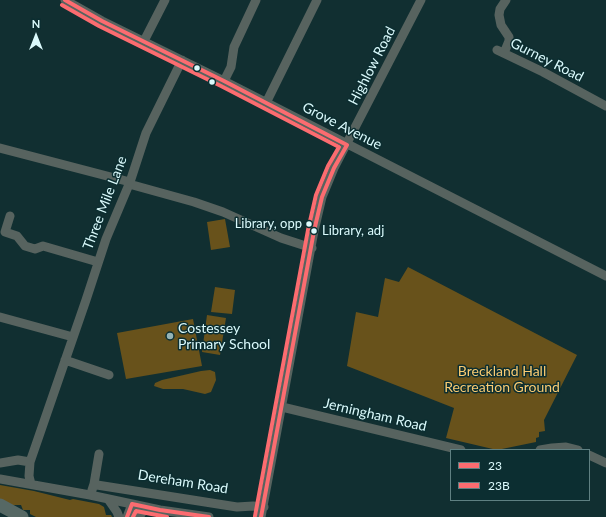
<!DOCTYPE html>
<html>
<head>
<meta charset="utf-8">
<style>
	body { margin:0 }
	#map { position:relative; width:606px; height:517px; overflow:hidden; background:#112f31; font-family:Lato,sans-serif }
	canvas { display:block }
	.legend { position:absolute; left:450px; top:449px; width:140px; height:52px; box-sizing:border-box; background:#0c2e31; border:1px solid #5f8082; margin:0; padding:5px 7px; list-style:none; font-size:12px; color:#dbfafc }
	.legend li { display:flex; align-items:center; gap:8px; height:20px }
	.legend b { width:20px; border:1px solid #5f8082 }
	.north { position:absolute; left:16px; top:16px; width:40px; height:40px; -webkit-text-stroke:3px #0c2e31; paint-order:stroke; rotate:0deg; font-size:11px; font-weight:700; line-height:16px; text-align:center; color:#dbfafc }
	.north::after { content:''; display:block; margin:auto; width:14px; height:18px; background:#dbfafc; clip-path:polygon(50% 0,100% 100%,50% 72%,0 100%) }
</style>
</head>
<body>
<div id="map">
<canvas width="606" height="517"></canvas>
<ul class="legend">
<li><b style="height:5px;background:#fc6c70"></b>23</li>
<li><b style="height:5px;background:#fc6c70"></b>23B</li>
</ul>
<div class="north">N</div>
</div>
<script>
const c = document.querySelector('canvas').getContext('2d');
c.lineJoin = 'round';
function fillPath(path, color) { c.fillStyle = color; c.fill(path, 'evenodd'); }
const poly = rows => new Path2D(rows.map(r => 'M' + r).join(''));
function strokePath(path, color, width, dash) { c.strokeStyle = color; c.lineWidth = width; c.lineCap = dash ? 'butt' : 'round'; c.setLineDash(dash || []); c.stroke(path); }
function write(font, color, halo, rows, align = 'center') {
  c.font = font + ' Lato,sans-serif'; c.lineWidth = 3; c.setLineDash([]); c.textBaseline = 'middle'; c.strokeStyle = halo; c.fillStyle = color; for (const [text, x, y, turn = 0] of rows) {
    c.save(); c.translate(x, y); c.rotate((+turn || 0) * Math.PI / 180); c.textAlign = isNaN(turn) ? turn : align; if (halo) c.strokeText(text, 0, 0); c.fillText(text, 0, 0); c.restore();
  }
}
fillPath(poly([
	[225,219,230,247,211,250,207,222],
	[408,267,577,355,544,420,545,431,539,432,539,437,536,438,536,442,497,450,446,438,454,408,347,366,356,312,378,317,385,278,399,282],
	[215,287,235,290,232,314,211,312],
	[207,315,226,318,220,355,202,352],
	[193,319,202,366,126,379,117,333],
	[210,370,215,372,216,380,211,392,205,394,183,389,163,389,154,386,155,383,162,380,201,371],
	[0,485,34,491,70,500,73,499,99,504,104,507,106,515,111,515,112,517,36,517,30,514,30,510,23,510,21,505,12,505,0,500]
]), '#68521b');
strokePath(poly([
	[65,0,102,21,224,81,606,276],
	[144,41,165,0],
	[497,50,543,72,606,106],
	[504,53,509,41,509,37,501,25,499,15,500,9,506,0],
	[224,81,231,67,234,47,256,0],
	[266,103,317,0],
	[0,148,130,182],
	[129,184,194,202,223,212,281,238,312,248],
	[10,216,5,232,17,236,25,246,35,249,43,246,98,262],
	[0,317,73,337],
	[65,360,109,375],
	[282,407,461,450],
	[540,450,552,448,566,447,578,450],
	[589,455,606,463],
	[0,463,18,460,30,462],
	[0,479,90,495,160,510,209,517],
	[31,484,29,476,30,462,86,300,106,239,130,182,146,133,182,60],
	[97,485,237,507,253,506,264,507],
	[92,490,94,484,99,454],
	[108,499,117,512,119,517],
	[127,517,132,504],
	[139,517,146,507],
	[261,517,314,231,322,197,334,168,421,0]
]), '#57635f', 9);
strokePath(poly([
	[0,505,22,517]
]), '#566864', 13);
strokePath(poly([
	[65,0,102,21,224,81,347,145,334,168,322,197,314,231,261,517],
	[127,517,132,504,160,510,209,517]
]), '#fc6c70', 4);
strokePath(poly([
	[62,5,99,26,221,86,339,147,328,166,316,195,308,230,255,516],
	[133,517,136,511,167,517]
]), '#fc6c70', 4);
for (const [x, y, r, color] of [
	[197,68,3.5,"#dbfafc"],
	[212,82,3.5,"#dbfafc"],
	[309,224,3.5,"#dbfafc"],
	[314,231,3.5,"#dbfafc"],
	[170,336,4,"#94b3b5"]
]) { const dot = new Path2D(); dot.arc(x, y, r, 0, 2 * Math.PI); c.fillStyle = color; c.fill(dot); strokePath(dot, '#0c2e31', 1.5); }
write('13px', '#dbfafc', '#0c2e31', [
	["Library, opp",302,224],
	["Library, adj",322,231,"left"]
], 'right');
write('14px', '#dbfafc', '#0c2e31', [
	["Gurney Road",547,60,27],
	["Highlow Road",372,66,-63],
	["Grove Avenue",342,126,27],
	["Three Mile Lane",105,203,-69],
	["Jerningham Road",375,415,13],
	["Dereham Road",183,482,9]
]);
write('14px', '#dbfafc', '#0c2e31', [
	["Costessey",178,328],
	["Primary School",178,344]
], 'left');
write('14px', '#facb72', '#0c2e31', [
	["Breckland Hall",502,371],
	["Recreation Ground",502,387]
]);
</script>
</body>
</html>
